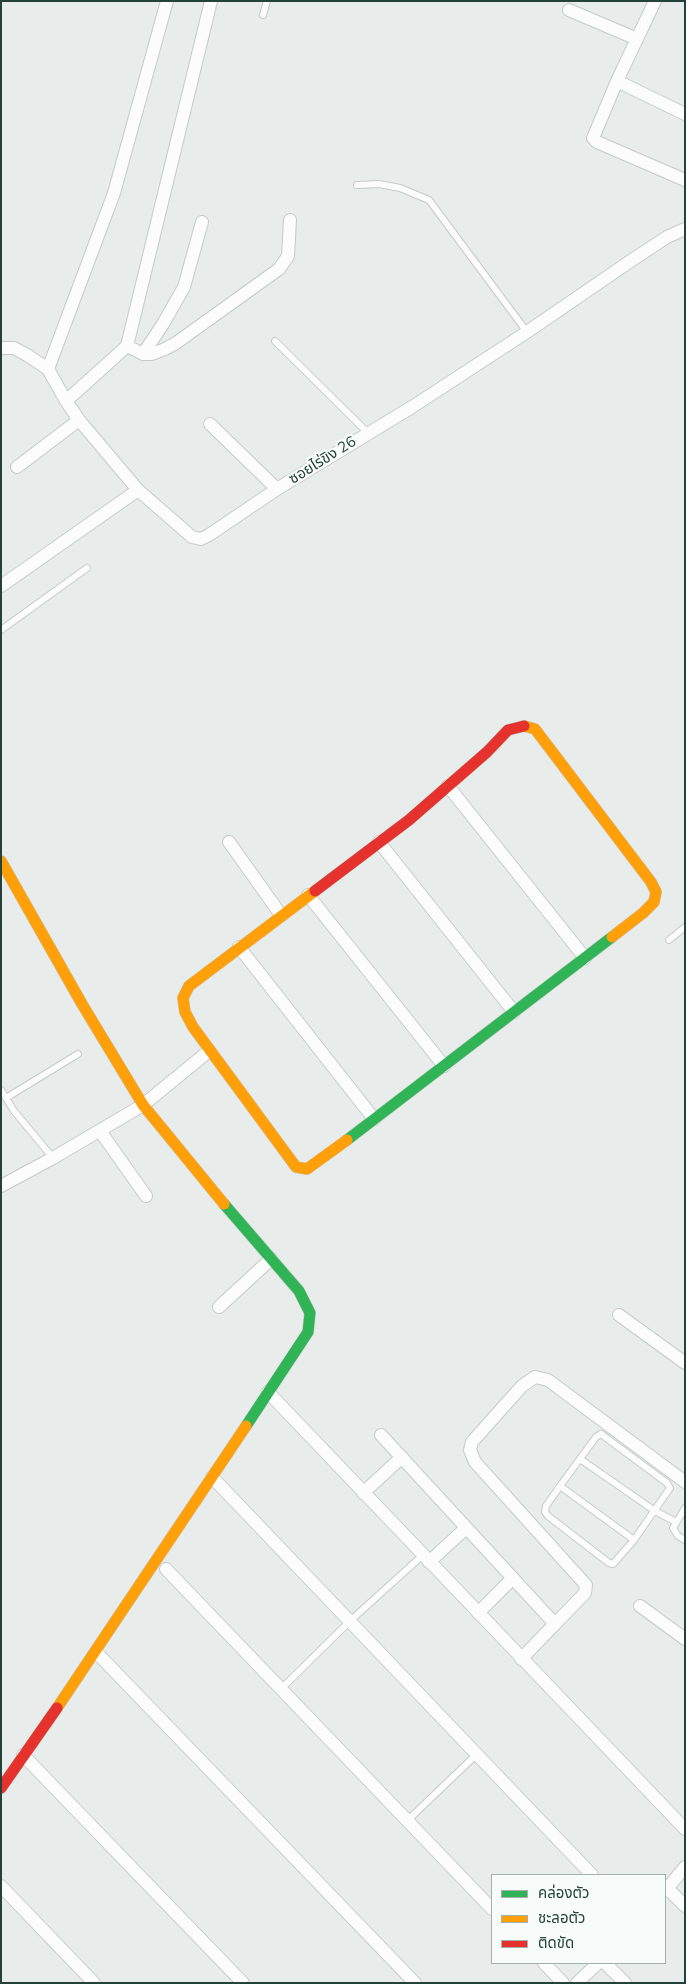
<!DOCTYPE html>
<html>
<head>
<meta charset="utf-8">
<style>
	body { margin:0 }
	#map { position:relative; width:686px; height:1984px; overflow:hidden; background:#e8edeb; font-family:"Nunito Sans","Noto Sans Thai",sans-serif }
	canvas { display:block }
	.frame { position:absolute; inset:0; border:2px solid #24423a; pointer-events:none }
	.legend { position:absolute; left:491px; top:1874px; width:175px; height:90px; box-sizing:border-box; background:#f7fbf9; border:1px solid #a3b1ad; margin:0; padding:6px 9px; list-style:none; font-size:15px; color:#24423a }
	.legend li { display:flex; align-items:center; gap:10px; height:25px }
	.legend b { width:25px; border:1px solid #a3b1ad }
</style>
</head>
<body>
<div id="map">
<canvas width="686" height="1984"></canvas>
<div class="frame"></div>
<ul class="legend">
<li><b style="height:6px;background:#30b455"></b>คล่องตัว</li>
<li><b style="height:6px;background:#ff9f0a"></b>ชะลอตัว</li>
<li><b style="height:6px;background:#e5322d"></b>ติดขัด</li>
</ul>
</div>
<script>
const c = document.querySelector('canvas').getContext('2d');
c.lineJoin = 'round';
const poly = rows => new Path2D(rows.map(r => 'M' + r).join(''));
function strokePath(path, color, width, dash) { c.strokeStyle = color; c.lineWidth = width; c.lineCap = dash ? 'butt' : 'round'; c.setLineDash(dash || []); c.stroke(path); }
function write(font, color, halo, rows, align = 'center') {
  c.font = font + ' "Nunito Sans","Noto Sans Thai",sans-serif'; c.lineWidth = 4.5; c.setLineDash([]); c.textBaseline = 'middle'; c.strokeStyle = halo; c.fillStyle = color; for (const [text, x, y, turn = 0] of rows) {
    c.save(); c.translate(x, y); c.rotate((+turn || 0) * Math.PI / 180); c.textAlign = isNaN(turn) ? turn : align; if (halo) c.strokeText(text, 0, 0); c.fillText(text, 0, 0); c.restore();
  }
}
const lane = poly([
	[263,15,267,1],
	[357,185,379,184,400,188,429,200,527,332],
	[275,341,368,433],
	[1,630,87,568],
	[669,940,685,927],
	[1,1090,14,1111,53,1158],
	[6,1098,78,1054],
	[601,1434,667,1483,670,1488,634,1540,613,1564,609,1563,548,1516,545,1512,546,1506,560,1486,596,1437,601,1434],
	[580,1459,655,1511,676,1522],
	[560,1486,634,1540],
	[685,1508,673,1528,678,1536,685,1540],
	[281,1689,350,1621,423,1555],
	[408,1820,477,1754]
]);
const street = poly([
	[655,1,617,81,593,138,597,142,685,180],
	[569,10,637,39],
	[617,81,685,114],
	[127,346,143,354,152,354,165,349,176,343,279,269,288,256,290,220],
	[1,348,14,348,27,355,48,369,66,401,79,420,138,490,192,537,201,539,209,535,277,489,412,407,527,332,632,260,667,237,685,229],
	[143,354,163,324,184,287,202,222],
	[48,369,114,193,167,1],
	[66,401,127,346,211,1],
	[210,424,277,489],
	[17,467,79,420],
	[1,586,138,490],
	[448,786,585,958],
	[229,842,281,915],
	[379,842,514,1012],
	[308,895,444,1066],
	[239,947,374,1119],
	[100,1131,146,1196],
	[1,1186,53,1158,143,1105,209,1051],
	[219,1307,271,1259],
	[619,1315,685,1363],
	[268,1392,685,1829],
	[381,1435,555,1624,521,1659],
	[212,1477,592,1875],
	[363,1493,402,1457],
	[429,1562,466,1528],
	[166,1569,492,1909],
	[640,1606,685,1639],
	[478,1613,512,1579],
	[555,1624,585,1593,586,1585,475,1462,470,1450,472,1442,522,1386,535,1377,548,1380,685,1482],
	[96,1652,415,1983],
	[23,1755,243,1983],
	[1,1886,94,1983],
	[667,1888,685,1906],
	[665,1891,685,1867],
	[544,1963,563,1983],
	[605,1963,625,1983],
	[577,1983,598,1963]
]);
const fast = poly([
	[347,1140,612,937],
	[224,1204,299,1291,310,1313,308,1332,246,1426]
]);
const slow = poly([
	[524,726,535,729,651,882,656,892,654,902,643,913,612,937],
	[1,861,82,1004,143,1105,224,1204],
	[315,891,189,986,183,998,185,1012,193,1027,296,1167,307,1169,347,1140],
	[57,1708,246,1426]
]);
const jam = poly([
	[315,891,409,820,487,752,508,730,524,726],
	[1,1788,57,1708]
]);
strokePath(lane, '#c5cac8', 8);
strokePath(street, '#c5cac8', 14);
strokePath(fast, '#c3cbc8', 12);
strokePath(slow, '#c3cbc8', 12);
strokePath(jam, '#c3cbc8', 12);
strokePath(lane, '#fcfcfc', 6);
strokePath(street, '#fcfcfc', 12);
strokePath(fast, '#30b455', 11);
strokePath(slow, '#ff9f0a', 11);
strokePath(jam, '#e5322d', 11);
write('15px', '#24423a', '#f7fbf9', [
	["ซอยไร่ขิง 26",323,461,-32]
]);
</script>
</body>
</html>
